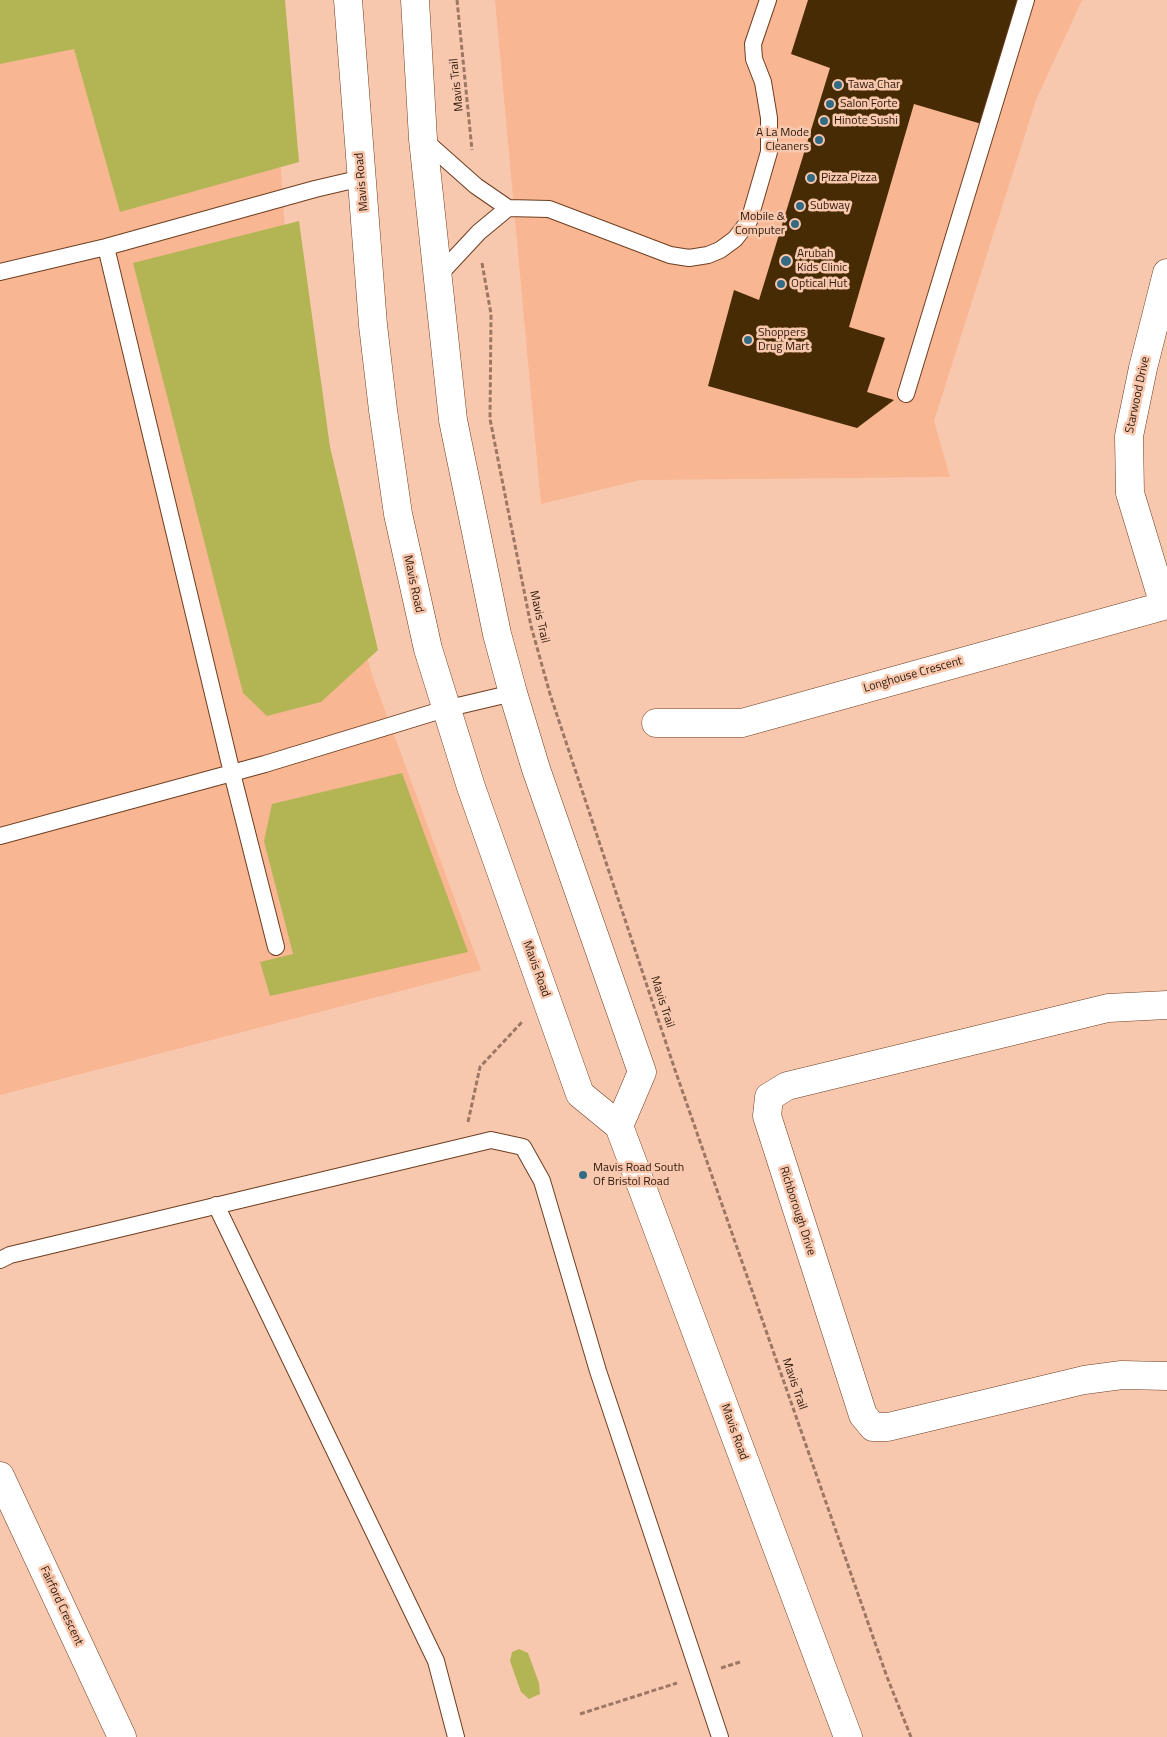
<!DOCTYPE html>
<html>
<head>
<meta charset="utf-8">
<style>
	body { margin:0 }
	canvas { display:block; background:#f8c8ae }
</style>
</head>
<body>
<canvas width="1167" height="1737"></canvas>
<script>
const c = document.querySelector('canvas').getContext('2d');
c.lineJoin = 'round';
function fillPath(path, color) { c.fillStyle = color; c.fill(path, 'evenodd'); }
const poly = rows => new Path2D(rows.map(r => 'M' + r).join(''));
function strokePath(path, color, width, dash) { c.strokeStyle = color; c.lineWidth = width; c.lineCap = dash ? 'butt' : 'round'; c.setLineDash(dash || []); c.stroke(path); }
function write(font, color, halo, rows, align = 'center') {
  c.font = font + ' "Titillium Web",sans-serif'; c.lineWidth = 5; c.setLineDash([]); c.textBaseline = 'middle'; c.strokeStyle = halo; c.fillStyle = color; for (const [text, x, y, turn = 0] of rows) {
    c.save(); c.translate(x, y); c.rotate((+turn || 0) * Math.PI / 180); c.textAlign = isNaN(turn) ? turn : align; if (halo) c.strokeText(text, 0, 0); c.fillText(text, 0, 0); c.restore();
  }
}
fillPath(poly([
	[0,0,270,0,288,278,314,474,373,678,481,970,0,1095],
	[495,0,1082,0,1036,100,934,421,950,477,640,480,541,504]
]), '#f8b692');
fillPath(poly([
	[0,0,285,0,299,162,120,212,74,49,0,64],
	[299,221,330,447,378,650,321,702,267,716,243,693,133,263],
	[402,773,468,952,270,996,260,962,293,954,264,841,272,804],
	[519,1649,528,1653,539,1683,540,1694,529,1699,521,1692,510,1661,512,1652]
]), '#b3b554');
fillPath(poly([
	[808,0,1021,0,985,125,914,104,849,327,885,338,867,392,894,400,857,428,708,386,734,290,759,300,830,68,791,54]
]), '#472b04');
const lane = poly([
	[423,139,476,186,508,208],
	[106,247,232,773,276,947],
	[0,272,106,247,315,189,362,178],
	[438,276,479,232,508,208,549,209,670,255,689,258,708,255,720,250,735,239,749,221,769,152,769,118,763,82,754,59,753,44,768,0],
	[906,394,1026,0],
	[0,836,265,764,445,709,513,693],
	[216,1205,436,1661,456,1737],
	[0,1260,10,1255,491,1140,523,1147,542,1181,598,1371,720,1737]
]);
const street = poly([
	[1164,605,1130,493,1129,436,1143,368,1167,273],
	[656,723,742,723,1167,605],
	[1167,1005,1108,1008,787,1086,769,1097,767,1116,863,1415,873,1427,888,1427,1084,1380,1122,1375,1167,1376],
	[0,1476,122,1737]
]);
const secondary = poly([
	[348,0,373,325,383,410,398,514,428,649,471,787,580,1094,619,1126,848,1737],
	[415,0,423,139,453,420,497,634,513,693,536,769,642,1072,619,1126]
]);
strokePath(lane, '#6f3e20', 18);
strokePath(street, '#6f3e20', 29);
strokePath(secondary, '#6f3e20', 29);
strokePath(poly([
	[457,0,472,150],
	[482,263,491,314,490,419,531,626,550,694,675,1070,887,1677,911,1737],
	[468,1122,480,1067,522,1022],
	[721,1668,740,1662],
	[580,1714,677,1683]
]), '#9c7864', 3, [5, 2.5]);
strokePath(lane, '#fff', 16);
strokePath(street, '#fff', 28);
strokePath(secondary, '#fff', 28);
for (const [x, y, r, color] of [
	[838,85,5,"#336b85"],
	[830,104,5,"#336b85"],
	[824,121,5,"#336b85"],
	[819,140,5,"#336b85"],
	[811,178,5,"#336b85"],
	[800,206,5,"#336b85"],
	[795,224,5,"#336b85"],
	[786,261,6,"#336b85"],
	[781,284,5,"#336b85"],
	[748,340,5,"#336b85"],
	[583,1175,5,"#336b85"]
]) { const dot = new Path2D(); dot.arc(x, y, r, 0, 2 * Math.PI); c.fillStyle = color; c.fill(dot); strokePath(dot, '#f8c8ae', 2); }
write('12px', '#2e190c', '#f8c8ae', [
	["Mavis Trail",457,85,-96],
	["Mavis Road",362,182,-95],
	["Starwood Drive",1138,395,-78],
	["Mavis Road",413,584,78],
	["Mavis Trail",539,617,77],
	["Longhouse Crescent",913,675,-16],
	["Mavis Road",536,969,70],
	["Mavis Trail",662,1002,72],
	["Richborough Drive",797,1211,72],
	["Mavis Trail",794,1384,71],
	["Mavis Road",734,1432,70],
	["Fairford Crescent",61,1606,65]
]);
write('12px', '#2e190c', '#f8c8ae', [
	["Tawa Char",848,85],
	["Salon Forte",840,104],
	["Hinote Sushi",834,121],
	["A La Mode",809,133,"right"],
	["Cleaners",809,147,"right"],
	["Pizza Pizza",821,178],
	["Subway",810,206],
	["Mobile &",785,217,"right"],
	["Computer",785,231,"right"],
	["Arubah",797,254],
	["Kids Clinic",797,268],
	["Optical Hut",791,284],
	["Shoppers",758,333],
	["Drug Mart",758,347],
	["Mavis Road South",593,1168],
	["Of Bristol Road",593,1182]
], 'left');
</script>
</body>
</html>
